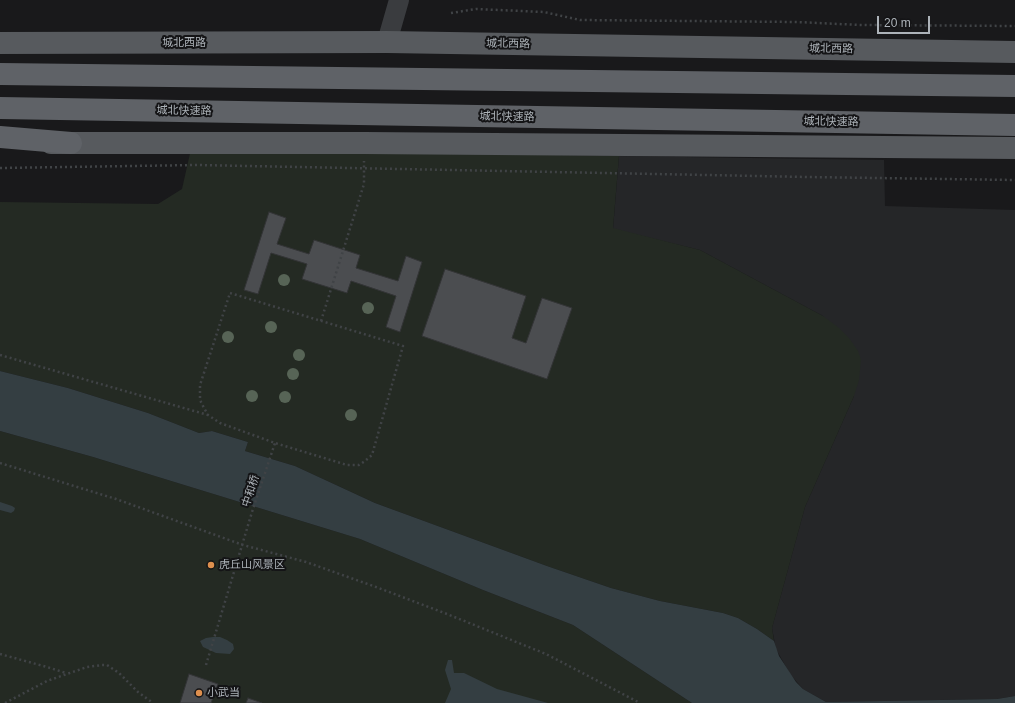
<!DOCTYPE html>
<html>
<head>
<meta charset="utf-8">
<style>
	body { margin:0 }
	#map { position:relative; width:1015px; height:703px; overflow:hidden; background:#19191b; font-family:Helvetica,sans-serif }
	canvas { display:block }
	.scale { position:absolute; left:877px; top:16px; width:53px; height:18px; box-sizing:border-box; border:2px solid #adb3b9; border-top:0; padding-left:5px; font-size:12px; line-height:14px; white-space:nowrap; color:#adb3b9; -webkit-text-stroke:3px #141416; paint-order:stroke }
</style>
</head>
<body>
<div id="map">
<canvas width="1015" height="703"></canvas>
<div class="scale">20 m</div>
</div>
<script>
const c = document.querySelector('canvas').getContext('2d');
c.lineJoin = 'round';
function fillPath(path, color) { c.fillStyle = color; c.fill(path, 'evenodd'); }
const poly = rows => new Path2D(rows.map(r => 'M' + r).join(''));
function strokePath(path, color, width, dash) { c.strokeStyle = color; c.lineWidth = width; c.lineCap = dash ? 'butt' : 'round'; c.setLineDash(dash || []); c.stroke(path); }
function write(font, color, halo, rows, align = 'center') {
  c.font = font + ' Helvetica,"Noto Sans SC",sans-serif'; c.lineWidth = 4; c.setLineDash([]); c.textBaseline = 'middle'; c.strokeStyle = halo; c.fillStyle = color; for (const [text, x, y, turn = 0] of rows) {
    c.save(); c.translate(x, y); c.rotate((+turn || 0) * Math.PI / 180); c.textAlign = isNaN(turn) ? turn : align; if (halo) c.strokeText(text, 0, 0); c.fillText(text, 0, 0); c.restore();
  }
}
fillPath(poly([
	[619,156,884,160,885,206,1015,210,1015,696,997,699,826,702,803,689,790,674,776,649,772,628,805,507,854,396,823,316,700,250,613,229]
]), '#252628');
fillPath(poly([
	[191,149,619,156,613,228,700,250,823,316,839,328,849,338,858,351,861,360,859,380,854,396,805,507,772,628,774,641,757,629,738,618,723,613,660,601,611,588,547,566,375,503,295,466,245,451,248,442,212,431,199,433,148,413,68,388,0,371,0,202,158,204,182,189],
	[0,431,93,457,360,539,483,590,573,625,692,703,0,703]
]), '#242a23');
fillPath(poly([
	[0,371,68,388,148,413,199,433,212,431,248,442,245,451,295,466,375,503,547,566,611,588,660,601,723,613,738,618,757,629,774,641,779,656,796,682,803,689,826,702,997,699,1015,696,1015,703,692,703,573,625,483,590,360,539,93,457,0,431],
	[0,502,12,506,15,508,14,511,11,513,0,510],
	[213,637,220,637,227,640,233,644,234,649,230,654,216,653,203,647,200,641,206,638],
	[448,660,452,660,454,673,464,673,497,689,548,703,445,703,451,689,445,670]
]), '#343e42');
const building = poly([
	[269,212,286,218,277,244,309,254,314,240,360,255,356,268,398,281,406,256,422,262,400,332,386,327,396,296,351,281,347,293,302,279,307,264,271,253,258,294,244,290,269,212],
	[445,269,526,296,512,338,526,343,542,298,572,308,547,379,422,336,445,269],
	[189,674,218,684,211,703,180,703,189,674],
	[248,698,262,703,246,703,248,698]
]);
fillPath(building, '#4b4d50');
strokePath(building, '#333436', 1);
strokePath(poly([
	[451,13,476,9,544,12,580,20,797,22,860,25,1015,26],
	[0,168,197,165,808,177,1015,180],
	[230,293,403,346,372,455,365,461,359,465,347,465,275,443,220,423,208,415,204,408,200,400,200,385,230,293],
	[321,321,364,184,364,161],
	[0,355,208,415],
	[0,463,116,499,243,545,306,562,376,587,447,614,546,654,640,703],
	[0,654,47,667,66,673],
	[206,665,252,512,275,443],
	[5,703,47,681,87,667,102,665,107,665,119,673,138,692,153,703]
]), '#404346', 2.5, [2, 3]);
strokePath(poly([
	[387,42,399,0]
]), '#3a3c3f', 20);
strokePath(poly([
	[0,43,387,42,1015,52],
	[51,143,364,143,1015,148]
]), '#575a5e', 22);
strokePath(poly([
	[0,74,1015,86],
	[0,108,1015,125],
	[0,137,71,143]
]), '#5f6267', 22);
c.fillStyle = '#576456';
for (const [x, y] of [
	[284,280],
	[368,308],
	[271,327],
	[228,337],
	[299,355],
	[293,374],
	[252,396],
	[285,397],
	[351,415]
]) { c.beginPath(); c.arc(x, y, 6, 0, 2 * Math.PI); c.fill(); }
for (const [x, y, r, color] of [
	[211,565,4,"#de8f4e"],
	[199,693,4,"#de8f4e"]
]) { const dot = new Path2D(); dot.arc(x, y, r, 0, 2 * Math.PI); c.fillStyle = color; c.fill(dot); strokePath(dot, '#141416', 1.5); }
write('11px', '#adb3b9', '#141416', [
	["城北西路",184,43],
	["城北西路",508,44,1],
	["城北西路",831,49,1],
	["城北快速路",184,111,1],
	["城北快速路",507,117,1],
	["城北快速路",831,122,1],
	["中和桥",251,491,-72]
]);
write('11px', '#adb3b9', '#141416', [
	["虎丘山风景区",219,565],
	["小武当",207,693]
], 'left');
</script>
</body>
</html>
